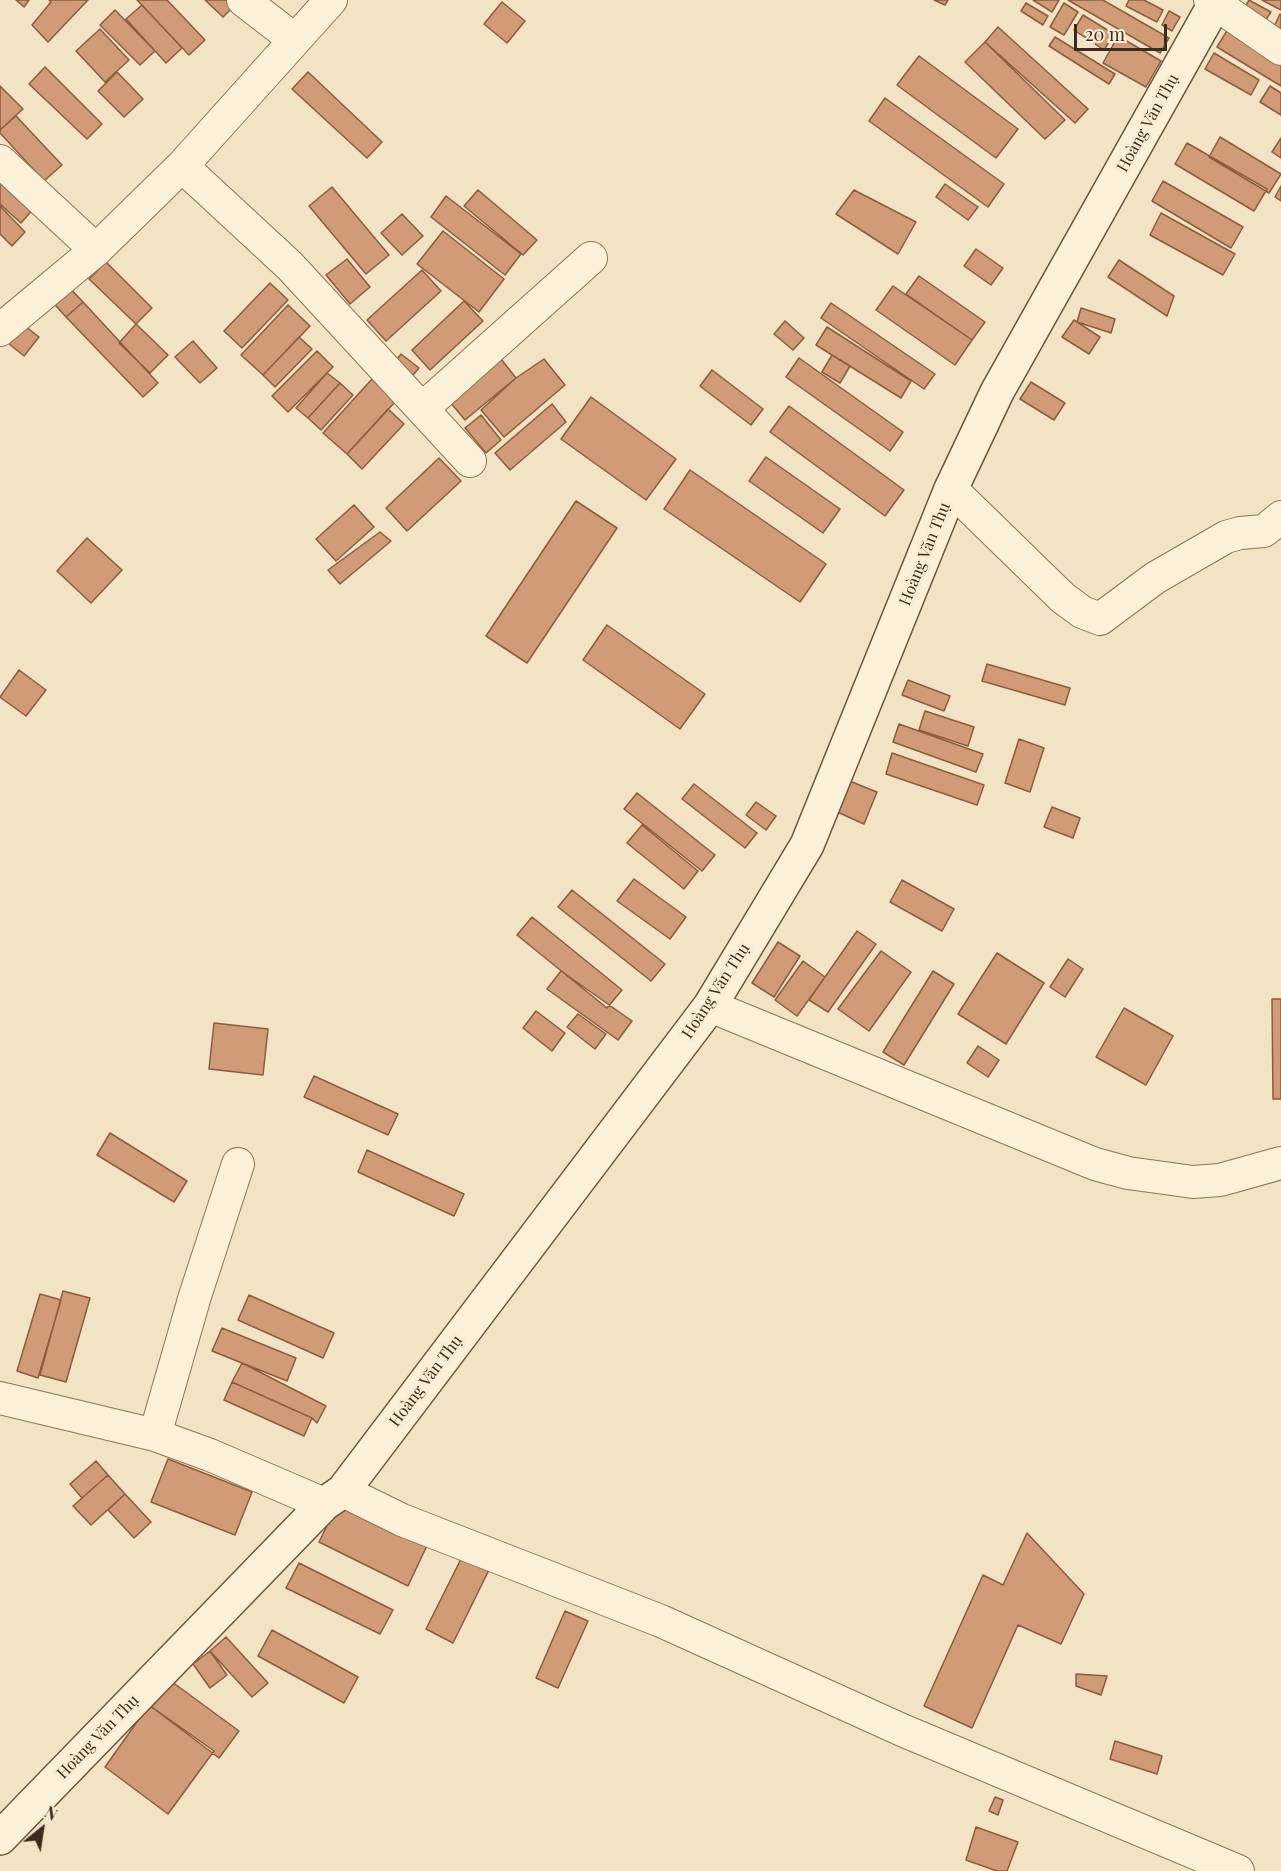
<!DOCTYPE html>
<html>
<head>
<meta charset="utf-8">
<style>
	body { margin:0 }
	#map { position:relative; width:1281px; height:1871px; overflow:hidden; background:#f1e3c4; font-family:"Playfair Display",serif }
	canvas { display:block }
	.north { position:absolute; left:12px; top:1799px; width:60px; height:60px; -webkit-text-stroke:4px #f8edd4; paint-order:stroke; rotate:30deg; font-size:16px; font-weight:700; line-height:24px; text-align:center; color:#3c2c1e }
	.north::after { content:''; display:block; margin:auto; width:21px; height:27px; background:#3c2c1e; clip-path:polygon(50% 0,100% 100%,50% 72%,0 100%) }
	.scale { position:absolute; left:1074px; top:24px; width:93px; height:27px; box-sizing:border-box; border:3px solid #3c2c1e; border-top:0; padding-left:8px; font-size:18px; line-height:21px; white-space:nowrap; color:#3c2c1e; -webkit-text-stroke:4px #f8edd4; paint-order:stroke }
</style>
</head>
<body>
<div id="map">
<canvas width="1281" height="1871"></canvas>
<div class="north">N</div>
<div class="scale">20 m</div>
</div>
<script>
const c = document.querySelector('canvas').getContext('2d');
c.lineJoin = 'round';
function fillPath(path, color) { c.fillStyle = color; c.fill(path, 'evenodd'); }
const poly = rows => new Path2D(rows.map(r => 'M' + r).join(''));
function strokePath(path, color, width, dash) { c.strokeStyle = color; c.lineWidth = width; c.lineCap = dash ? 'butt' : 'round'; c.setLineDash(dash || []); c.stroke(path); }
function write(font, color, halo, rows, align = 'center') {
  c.font = font + ' "Playfair Display",serif'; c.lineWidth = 6; c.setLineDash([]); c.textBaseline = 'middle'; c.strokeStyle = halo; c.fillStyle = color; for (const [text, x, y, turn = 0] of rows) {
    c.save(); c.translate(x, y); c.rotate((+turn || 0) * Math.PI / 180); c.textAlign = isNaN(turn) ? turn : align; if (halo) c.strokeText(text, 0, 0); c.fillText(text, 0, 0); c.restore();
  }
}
const building = poly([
	[16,0,29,0,24,7,16,0],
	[49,0,88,0,48,42,32,25,51,2,49,0],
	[137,0,167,0,205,40,189,55,137,0],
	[205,0,235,0,238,2,223,17,205,0],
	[934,0,948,0,945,5,934,0],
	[1033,0,1059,0,1052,12,1033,0],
	[1068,0,1103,0,1169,38,1160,53,1068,0],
	[1129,0,1144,0,1163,10,1157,22,1126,6,1129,0],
	[1249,0,1271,12,1263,24,1242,12,1249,0],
	[1262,0,1281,0,1281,10,1262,0],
	[502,2,525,21,507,43,484,24,502,2],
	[1026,3,1048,16,1043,25,1021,11,1026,3],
	[1064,3,1078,12,1064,35,1050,27,1064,3],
	[142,5,182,48,166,63,126,19,142,5],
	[115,10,155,51,140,65,100,25,115,10],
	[1169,11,1180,17,1172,31,1162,25,1169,11],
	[1280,14,1281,15,1281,38,1271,33,1280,14],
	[1083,15,1114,34,1104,50,1074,30,1083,15],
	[998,27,1088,109,1075,123,985,42,998,27],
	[100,29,129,60,105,82,76,51,100,29],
	[1228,29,1281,62,1281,86,1217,47,1228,29],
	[1118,36,1161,61,1146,87,1103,63,1118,36],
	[1055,37,1115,74,1109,84,1049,46,1055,37],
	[985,42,1065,120,1045,139,965,62,985,42],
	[1214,53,1259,80,1251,95,1205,69,1214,53],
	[919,56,1018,129,996,158,897,85,919,56],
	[45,67,102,124,87,139,29,84,45,67],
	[117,72,143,99,124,117,98,91,117,72],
	[308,72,382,142,367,158,292,89,308,72],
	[0,86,23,109,0,130,0,86],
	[1270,86,1281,93,1281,115,1260,102,1270,86],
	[885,98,1004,184,988,207,869,121,885,98],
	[16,116,62,165,44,181,0,133,0,130,16,116],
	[1220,137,1281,174,1269,193,1209,157,1220,137],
	[1281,138,1281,158,1272,152,1281,138],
	[1187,143,1267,189,1254,211,1175,164,1187,143],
	[0,175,36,206,21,223,0,204,0,175],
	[1163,181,1243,227,1231,248,1152,201,1163,181],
	[945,184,978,207,968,220,936,197,945,184],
	[1281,186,1281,201,1275,197,1281,186],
	[332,187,389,255,366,274,309,206,332,187],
	[478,190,537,240,523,255,464,206,478,190],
	[854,190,916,222,898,254,836,214,854,190],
	[446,196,521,254,505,275,431,217,446,196],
	[0,206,25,232,12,246,0,234,0,206],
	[1161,213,1235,254,1223,275,1150,235,1161,213],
	[402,214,423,236,402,255,381,233,402,214],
	[443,231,504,279,479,312,417,264,443,231],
	[976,249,1003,268,991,285,964,266,976,249],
	[347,259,370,287,350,304,326,275,347,259],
	[1119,260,1174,296,1167,316,1108,277,1119,260],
	[106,262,152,308,136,324,89,279,106,262],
	[422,270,441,291,386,341,367,320,422,270],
	[919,276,985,322,972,340,906,294,919,276],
	[64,282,83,302,66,317,48,297,64,282],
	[270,283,288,300,242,348,224,331,270,283],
	[893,286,972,340,955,365,876,310,893,286],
	[464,301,483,321,430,370,412,350,464,301],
	[83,302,158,383,143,397,66,317,83,302],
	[831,303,935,374,924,389,821,318,831,303],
	[288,305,310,326,263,375,241,355,288,305],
	[1081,308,1115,319,1111,333,1077,322,1081,308],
	[16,319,39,337,24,356,2,338,16,319],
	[1074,320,1100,337,1089,354,1062,337,1074,320],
	[785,321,804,338,793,350,774,334,785,321],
	[136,324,168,355,150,373,119,343,136,324],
	[827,327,911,381,901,398,816,345,827,327],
	[299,337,312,349,275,387,263,375,299,337],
	[193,341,217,368,200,383,175,357,193,341],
	[317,351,333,367,288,412,272,396,317,351],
	[401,354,419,368,408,381,391,367,401,354],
	[832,355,850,366,840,383,822,372,832,355],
	[799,358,903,432,890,451,786,377,799,358],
	[501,359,516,378,465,420,450,402,501,359],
	[544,359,565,385,504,437,481,410,516,378,544,359],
	[712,370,763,409,751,425,700,386,712,370],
	[327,373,340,383,308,418,296,408,327,373],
	[372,379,396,401,347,454,323,433,372,379],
	[1031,382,1065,403,1054,420,1020,399,1031,382],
	[340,383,353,395,321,430,308,418,340,383],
	[591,397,676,459,646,500,561,439,591,397],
	[552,404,566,422,510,470,495,453,552,404],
	[789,406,904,490,885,516,770,432,789,406],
	[388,409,404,424,362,469,347,454,388,409],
	[481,415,501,440,486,453,465,428,481,415],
	[766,457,840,509,823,533,749,481,766,457],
	[439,458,461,481,407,531,386,508,439,458],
	[690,470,826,564,800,602,664,509,690,470],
	[576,501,617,528,527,663,486,636,576,501],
	[354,505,374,527,336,561,316,539,354,505],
	[380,532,391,541,340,584,328,570,380,532],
	[87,538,122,570,91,603,57,571,87,538],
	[607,625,705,694,680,729,583,660,607,625],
	[987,664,1070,688,1065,705,982,681,987,664],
	[19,670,46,690,26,716,0,697,19,670],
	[908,680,950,696,944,711,902,695,908,680],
	[925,711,974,727,968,746,919,730,925,711],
	[899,724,983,754,976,772,893,742,899,724],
	[1019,739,1044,748,1030,792,1005,783,1019,739],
	[892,753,984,785,977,805,886,774,892,753],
	[847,780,877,792,864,824,835,811,847,780],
	[694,784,757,833,745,848,682,799,694,784],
	[637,793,715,855,702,871,624,809,637,793],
	[756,802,776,816,766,830,746,815,756,802],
	[1052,807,1080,818,1073,838,1044,827,1052,807],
	[642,825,698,871,684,889,627,843,642,825],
	[634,879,686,917,670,939,617,901,634,879],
	[902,880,954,909,942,931,890,902,902,880],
	[572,890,665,964,651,981,558,907,572,890],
	[532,917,622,990,607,1008,517,935,532,917],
	[857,931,876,944,828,1012,809,1000,857,931],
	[778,942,800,956,774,997,752,983,778,942],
	[881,951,911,972,869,1031,838,1009,881,951],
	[997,953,1044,983,1006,1044,958,1014,997,953],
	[1068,959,1083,969,1065,997,1050,987,1068,959],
	[803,961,825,977,797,1016,775,1000,803,961],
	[561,971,632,1021,618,1040,547,989,561,971],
	[933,971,954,984,904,1065,883,1052,933,971],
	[1272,999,1281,999,1281,1099,1273,1099,1272,999],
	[1124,1008,1173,1036,1146,1085,1096,1057,1124,1008],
	[536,1011,565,1033,552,1051,523,1028,536,1011],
	[578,1014,606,1034,595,1049,567,1027,578,1014],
	[214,1023,268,1029,263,1075,209,1069,214,1023],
	[978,1046,999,1060,988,1077,967,1063,978,1046],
	[314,1076,398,1114,388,1135,304,1097,314,1076],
	[110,1133,187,1181,174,1202,97,1155,110,1133],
	[367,1150,464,1194,454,1216,358,1172,367,1150],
	[63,1291,90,1298,66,1382,40,1375,63,1291],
	[40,1294,61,1300,38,1378,17,1371,40,1294],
	[249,1295,334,1333,323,1358,238,1320,249,1295],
	[222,1328,296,1358,287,1381,212,1351,222,1328],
	[242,1363,326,1406,317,1423,312,1418,232,1382,242,1363],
	[232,1382,312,1418,304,1436,224,1400,232,1382],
	[168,1459,252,1492,235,1535,151,1502,168,1459],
	[96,1461,108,1475,82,1498,70,1484,96,1461],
	[108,1475,125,1494,91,1525,73,1506,108,1475],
	[125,1494,151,1522,134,1538,108,1510,125,1494],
	[342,1495,431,1537,408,1586,319,1542,342,1495],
	[1027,1533,1084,1594,1061,1644,1018,1625,972,1728,924,1706,983,1575,1003,1585,1027,1533],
	[462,1557,489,1570,453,1643,426,1629,462,1557],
	[299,1563,393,1610,380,1634,286,1588,299,1563],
	[565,1611,588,1621,558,1688,536,1678,565,1611],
	[272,1630,358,1677,344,1703,258,1656,272,1630],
	[226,1637,268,1683,252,1697,210,1651,226,1637],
	[210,1651,227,1675,210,1688,193,1664,210,1651],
	[1076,1674,1107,1676,1101,1695,1076,1686,1076,1674],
	[168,1679,239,1731,219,1758,149,1705,168,1679],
	[149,1705,214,1751,168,1814,105,1767,149,1705],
	[1115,1741,1162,1756,1157,1774,1110,1759,1115,1741],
	[995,1797,1003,1800,998,1815,989,1811,995,1797],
	[976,1827,1018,1842,1007,1871,997,1871,966,1860,976,1827]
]);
fillPath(building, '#d19b77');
strokePath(building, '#8d5c3d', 1.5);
const minor = poly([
	[243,0,295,40],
	[1210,0,1281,49],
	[0,161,96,250],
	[182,166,290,266,470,461],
	[0,330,96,250,182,166,331,0],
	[423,408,591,258],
	[951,489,1063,598,1082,612,1100,619,1155,578,1226,537,1240,533,1264,531,1281,517],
	[710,1006,1095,1164,1128,1173,1193,1182,1220,1180,1281,1163],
	[0,1398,155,1435,210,1455,324,1504],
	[155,1435,195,1296,238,1164],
	[343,1491,402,1520,661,1621,902,1730,1238,1871]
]);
const secondary = poly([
	[0,1838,324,1504,343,1491,710,1006,807,845,951,489,997,392,1217,0]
]);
strokePath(minor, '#8d7459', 34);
strokePath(secondary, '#6e543c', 36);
strokePath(minor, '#fbf0d8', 32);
strokePath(secondary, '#fbf0d8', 33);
write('16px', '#3c2c1e', '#f8edd4', [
	["Hoàng Văn Thụ",1148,123,-61],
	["Hoàng Văn Thụ",925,554,-68],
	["Hoàng Văn Thụ",716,991,-57],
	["Hoàng Văn Thụ",426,1381,-53],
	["Hoàng Văn Thụ",98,1737,-46]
]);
</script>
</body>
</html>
